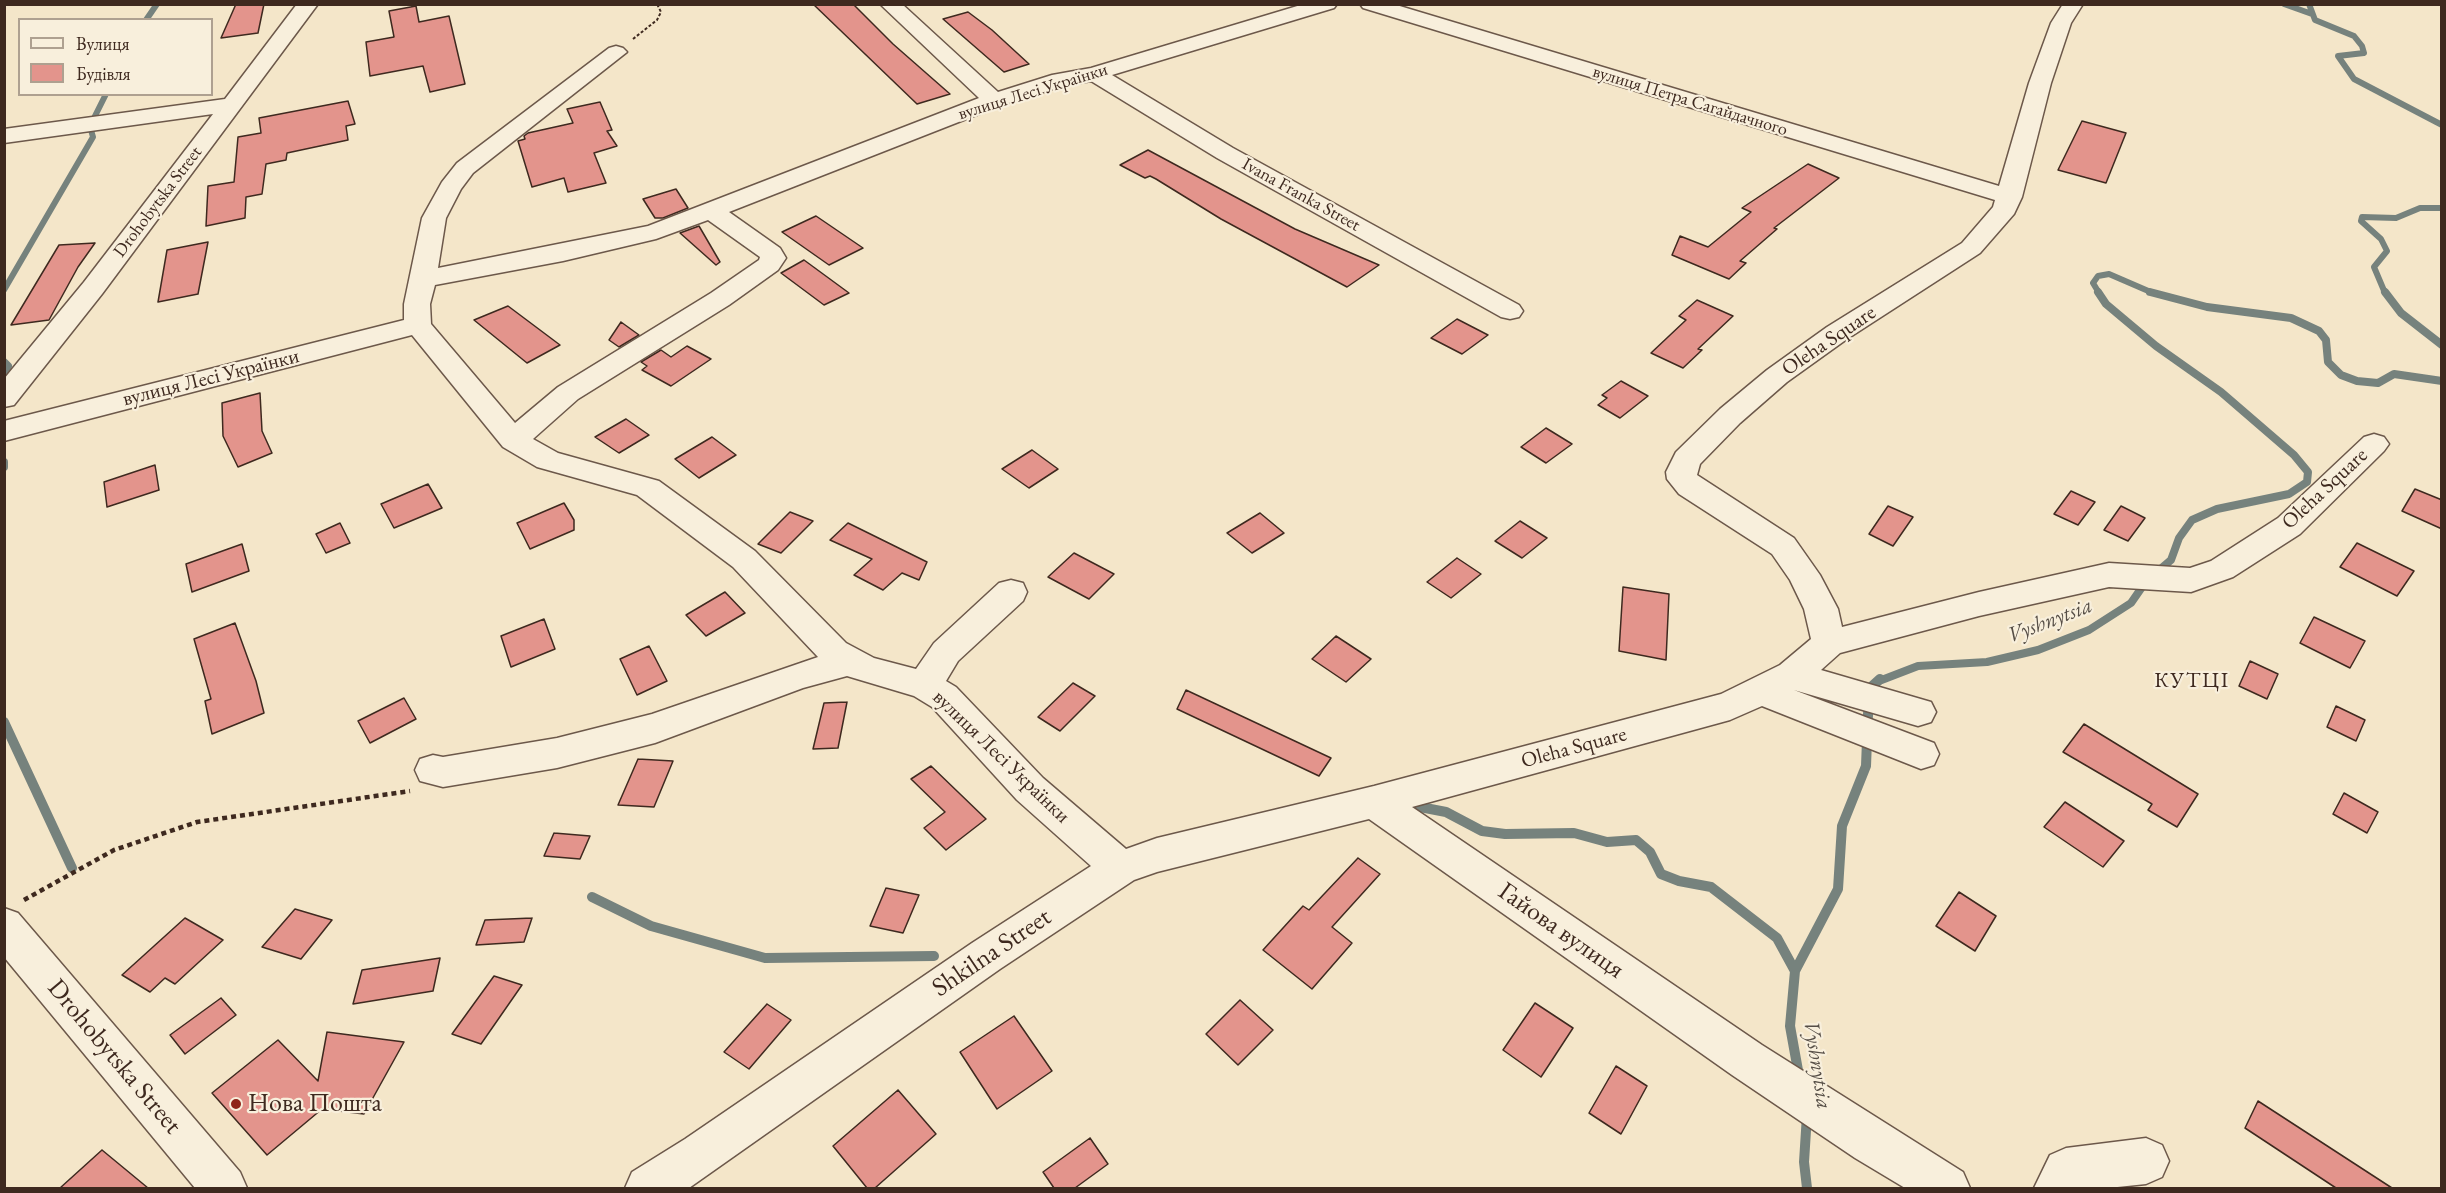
<!DOCTYPE html>
<html>
<head>
<meta charset="utf-8">
<style>
	body { margin:0 }
	#map { position:relative; width:2446px; height:1193px; overflow:hidden; background:#f4e6c9; font-family:"EB Garamond",serif }
	canvas { display:block }
	.frame { position:absolute; inset:0; border:6px solid #3e291f; pointer-events:none }
	.legend { position:absolute; left:18px; top:18px; width:195px; height:78px; box-sizing:border-box; background:#f8efdc; border:2px solid #aea090; margin:0; padding:8px 10px; list-style:none; font-size:18px; color:#3e291f }
	.legend li { display:flex; align-items:center; gap:12px; height:30px }
	.legend b { width:30px; border:2px solid #aea090 }
</style>
</head>
<body>
<div id="map">
<canvas width="2446" height="1193"></canvas>
<div class="frame"></div>
<ul class="legend">
<li><b style="height:8px;background:#f8efdc"></b>Вулиця</li>
<li><b style="height:16px;background:#e3948c"></b>Будівля</li>
</ul>
</div>
<script>
const c = document.querySelector('canvas').getContext('2d');
c.lineJoin = 'round';
const poly = rows => new Path2D(rows.map(r => 'M' + r).join(''));
function strokePath(path, color, width, dash) { c.strokeStyle = color; c.lineWidth = width; c.lineCap = dash ? 'butt' : 'round'; c.setLineDash(dash || []); c.stroke(path); }
function fillPath(path, color) { c.fillStyle = color; c.fill(path, 'evenodd'); }
function write(font, color, halo, rows, align = 'center') {
  c.font = font + ' "EB Garamond",serif'; c.lineWidth = 4.5; c.setLineDash([]); c.textBaseline = 'middle'; c.strokeStyle = halo; c.fillStyle = color; for (const [text, x, y, turn = 0] of rows) {
    c.save(); c.translate(x, y); c.rotate((+turn || 0) * Math.PI / 180); c.textAlign = isNaN(turn) ? turn : align; if (halo) c.strokeText(text, 0, 0); c.fillText(text, 0, 0); c.restore();
  }
}
strokePath(poly([
	[2284,4,2312,14],
	[2309,4,2315,20,2354,36,2362,46,2364,53,2338,56,2354,79,2442,125],
	[146,20,157,4],
	[95,116,106,94],
	[4,290,93,137,91,130],
	[2099,293,2093,283,2098,276,2109,274,2153,293],
	[2385,293,2374,267,2387,251,2381,239,2361,221,2362,217,2396,218,2420,208,2442,208]
]), '#76827d', 6);
strokePath(poly([
	[2098,292,2106,304,2156,346,2221,392,2294,455,2308,472,2307,482,2289,494,2217,509,2192,520,2179,538,2171,560,2157,572],
	[2150,292,2207,307,2291,318,2319,331,2326,340,2328,362,2341,375,2357,381,2378,383,2394,374,2442,381],
	[2385,292,2401,313,2442,345],
	[4,362,8,366,4,371],
	[4,462,4,467],
	[1879,681,1918,666,1987,662,2038,650,2089,630,2131,603,2147,580]
]), '#76827d', 8);
strokePath(poly([
	[4,722,72,868],
	[1420,807,1446,812,1482,831,1505,834,1574,833,1607,842,1636,840,1650,852,1661,874,1679,881,1711,887,1777,938,1795,971],
	[592,897,651,926,765,958,934,956],
	[1799,1076,1790,1026,1795,971,1838,889,1842,826,1866,766,1869,689,1880,679],
	[1807,1115,1804,1162,1807,1188]
]), '#76827d', 10);
const building = poly([
	[236,4,264,4,258,33,221,38,236,4],
	[813,4,853,4,893,44,950,94,917,104,813,4],
	[416,6,419,22,449,16,465,84,430,92,423,66,370,76,366,42,394,37,389,11,416,6],
	[968,12,992,30,1029,64,1004,72,943,19,968,12],
	[348,101,355,124,346,126,348,140,287,153,286,160,266,164,262,194,246,197,245,218,206,226,208,186,234,182,238,137,261,133,259,118,348,101],
	[600,102,612,130,607,131,617,146,594,153,606,183,568,192,564,178,532,187,518,141,525,139,524,136,528,133,573,123,567,109,600,102],
	[2082,121,2126,133,2106,183,2058,170,2082,121],
	[1148,150,1295,229,1379,265,1347,287,1221,219,1156,179,1150,176,1145,178,1120,165,1148,150],
	[1808,164,1839,178,1774,228,1777,229,1740,261,1746,263,1729,279,1672,255,1680,236,1708,247,1751,212,1742,208,1808,164],
	[676,189,688,208,663,218,655,218,643,199,676,189],
	[816,216,863,248,829,265,782,232,816,216],
	[699,226,720,262,716,265,680,233,699,226],
	[208,242,198,294,158,302,167,250,208,242],
	[95,243,78,267,49,320,11,325,59,245,95,243],
	[804,260,849,293,824,305,781,273,804,260],
	[1697,300,1733,316,1698,349,1702,350,1683,368,1651,353,1686,320,1679,316,1697,300],
	[508,306,560,345,527,363,474,320,508,306],
	[1457,319,1488,335,1462,354,1431,338,1457,319],
	[621,322,639,335,619,347,609,340,621,322],
	[687,346,711,359,671,386,642,370,647,366,641,362,661,350,671,357,687,346],
	[1621,381,1648,396,1620,418,1598,405,1607,398,1602,395,1621,381],
	[260,393,262,431,272,453,238,467,223,436,222,403,260,393],
	[626,419,649,435,619,453,595,437,626,419],
	[1546,428,1572,444,1546,463,1521,447,1546,428],
	[712,437,736,455,699,478,675,459,712,437],
	[1032,450,1058,469,1029,488,1002,469,1032,450],
	[155,465,159,490,107,507,104,482,155,465],
	[428,484,442,508,394,528,381,504,428,484],
	[2415,489,2442,500,2442,529,2402,511,2415,489],
	[2071,491,2095,502,2078,525,2054,514,2071,491],
	[564,503,574,520,574,530,530,549,517,523,564,503],
	[1888,506,1913,517,1893,546,1869,534,1888,506],
	[2121,506,2145,518,2128,541,2104,530,2121,506],
	[790,512,813,521,781,553,758,544,790,512],
	[1260,513,1284,533,1252,553,1227,533,1260,513],
	[1520,521,1547,538,1522,558,1495,541,1520,521],
	[340,523,350,543,326,553,316,534,340,523],
	[848,523,927,562,919,580,902,573,883,590,854,575,872,559,830,540,848,523],
	[2357,543,2414,571,2397,596,2340,567,2357,543],
	[242,544,249,571,192,592,186,564,242,544],
	[1074,553,1114,574,1089,599,1048,577,1074,553],
	[1457,558,1481,574,1451,598,1427,582,1457,558],
	[1623,587,1669,594,1666,660,1619,651,1623,587],
	[725,592,745,613,706,636,686,615,725,592],
	[2314,617,2365,641,2350,668,2300,643,2314,617],
	[544,619,555,649,511,667,501,636,544,619],
	[235,623,256,681,264,713,212,734,205,701,211,699,194,639,235,623],
	[1336,636,1371,659,1346,682,1312,659,1336,636],
	[649,646,667,681,637,695,620,659,649,646],
	[2250,661,2278,674,2267,699,2239,686,2250,661],
	[1073,683,1095,696,1060,731,1038,717,1073,683],
	[1186,690,1331,758,1319,776,1177,709,1186,690],
	[404,698,416,719,370,743,358,721,404,698],
	[847,702,838,748,813,749,824,703,847,702],
	[2336,706,2365,720,2356,741,2327,727,2336,706],
	[2084,724,2198,794,2177,827,2148,810,2152,804,2063,752,2084,724],
	[638,759,673,761,654,807,618,805,638,759],
	[931,766,986,819,946,850,924,828,945,812,911,779,931,766],
	[2344,793,2378,812,2367,833,2333,814,2344,793],
	[2065,802,2124,841,2103,867,2044,827,2065,802],
	[554,833,590,836,580,859,544,856,554,833],
	[1358,858,1380,874,1332,927,1352,943,1312,989,1263,950,1303,906,1309,910,1358,858],
	[886,888,919,895,903,933,870,926,886,888],
	[1959,892,1996,916,1975,951,1936,926,1959,892],
	[295,909,332,920,301,959,262,947,295,909],
	[185,918,223,940,175,984,165,978,150,992,122,975,185,918],
	[532,918,524,942,476,945,485,920,532,918],
	[440,958,433,991,353,1004,362,970,440,958],
	[494,976,522,985,481,1044,452,1034,494,976],
	[221,998,236,1015,185,1054,170,1035,221,998],
	[1240,1000,1273,1030,1238,1065,1206,1034,1240,1000],
	[1535,1003,1573,1028,1541,1077,1503,1050,1535,1003],
	[767,1004,791,1020,749,1069,724,1052,767,1004],
	[1014,1016,1052,1071,997,1109,960,1052,1014,1016],
	[327,1032,404,1042,364,1114,322,1109,267,1155,212,1093,278,1040,318,1081,327,1032],
	[1616,1066,1647,1086,1621,1134,1589,1113,1616,1066],
	[898,1090,936,1134,875,1188,867,1188,833,1146,898,1090],
	[2258,1101,2392,1188,2336,1188,2245,1128,2258,1101],
	[1090,1138,1108,1164,1075,1188,1054,1188,1043,1172,1090,1138],
	[102,1150,148,1188,60,1188,102,1150]
]);
fillPath(building, '#e3948c');
strokePath(building, '#3e291f', 1.5);
const minor = poly([
	[297,4,318,4,102,294,14,405,4,407,4,379,84,282,213,114,4,143,4,129,225,99,297,4],
	[880,4,902,4,998,92,1052,75,1091,68,1304,4,1337,4,1334,8,1112,75,1233,148,1519,305,1523,311,1519,317,1510,319,1501,317,1217,158,1091,81,1063,86,1002,105,729,212,780,248,786,258,778,270,729,305,578,399,533,439,558,453,659,481,755,551,846,643,874,658,916,669,934,643,999,583,1011,580,1023,583,1027,592,1023,601,958,661,946,681,956,687,1043,778,1126,849,1157,838,1374,786,1721,694,1780,665,1811,639,1804,609,1790,580,1772,554,1679,494,1667,479,1666,472,1676,452,1720,409,1767,370,1827,327,1962,243,1993,207,1995,200,1363,8,1360,4,1393,4,1999,186,2029,83,2051,23,2063,4,2083,4,2071,23,2051,83,2022,197,2014,214,1980,253,1847,339,1787,382,1740,423,1700,464,1697,475,1794,538,1820,575,1838,609,1842,627,1979,592,2109,563,2190,568,2211,561,2278,518,2364,437,2374,434,2384,437,2389,444,2384,451,2300,534,2233,577,2191,592,2109,587,1979,616,1840,653,1821,670,1931,702,1936,712,1931,722,1918,726,1794,690,1934,743,1939,754,1934,765,1921,769,1762,706,1730,720,1412,807,1762,1045,1963,1172,1970,1188,1905,1188,1855,1158,1732,1075,1369,819,1157,872,1134,880,1000,969,689,1188,625,1188,632,1172,685,1139,972,943,1091,866,1017,800,932,707,914,696,847,676,803,688,655,743,557,768,443,787,420,781,415,770,420,759,433,755,443,757,557,738,652,714,818,657,733,567,637,495,537,467,503,447,412,335,4,441,4,421,404,320,404,304,422,218,442,182,457,163,609,48,616,46,623,48,627,52,473,173,461,189,446,218,438,268,648,226,979,98,880,4],
	[708,220,760,257,759,260,711,293,558,387,515,423,431,324,430,304,435,285,563,261,656,239,708,220],
	[4,908,18,913,240,1172,247,1188,195,1188,4,957,4,908],
	[2146,1138,2162,1145,2169,1161,2162,1177,2146,1184,2108,1188,2034,1188,2050,1155,2066,1148,2146,1138]
]);
strokePath(minor, '#6c584a', 3);
strokePath(poly([
	[633,39,657,20,661,12,657,4]
]), '#3e291f', 2, [3, 2]);
strokePath(poly([
	[24,900,114,850,197,822,410,791]
]), '#3e291f', 4.5, [5, 4]);
fillPath(minor, '#f8efdc');
for (const [x, y, r, color] of [
	[236,1104,6,"#8f2418"]
]) { const dot = new Path2D(); dot.arc(x, y, r, 0, 2 * Math.PI); c.fillStyle = color; c.fill(dot); strokePath(dot, '#f8efdc', 2); }
write('18px', '#3e291f', '#f8efdc', [
	["вулиця Лесі Українки",1033,92,-17],
	["вулиця Петра Сагайдачного",1690,101,17],
	["Ivana Franka Street",1301,195,29],
	["Drohobytska Street",158,202,-53]
]);
write('21px', '#3e291f', '#f8efdc', [
	["Oleha Square",1829,341,-34],
	["вулиця Лесі Українки",211,378,-14],
	["Oleha Square",2325,489,-43],
	["Oleha Square",1574,748,-15],
	["вулиця Лесі Українки",1001,757,44]
]);
write('italic 22px', '#564e46', '#f8efdc', [
	["Vyshnytsia",2050,621,-21],
	["Vyshnytsia",1817,1065,81]
]);
c.letterSpacing = '1.5px';
write('22px', '#3e291f', '#f8efdc', [
	["КУТЦІ",2192,681]
]);
c.letterSpacing = '0px';
write('26px', '#3e291f', '#f8efdc', [
	["Гайова вулиця",1561,931,35],
	["Shkilna Street",992,953,-34],
	["Drohobytska Street",114,1057,50]
]);
write('26px', '#3e291f', '#f8efdc', [
	["Нова Пошта",248,1104]
], 'left');
</script>
</body>
</html>
